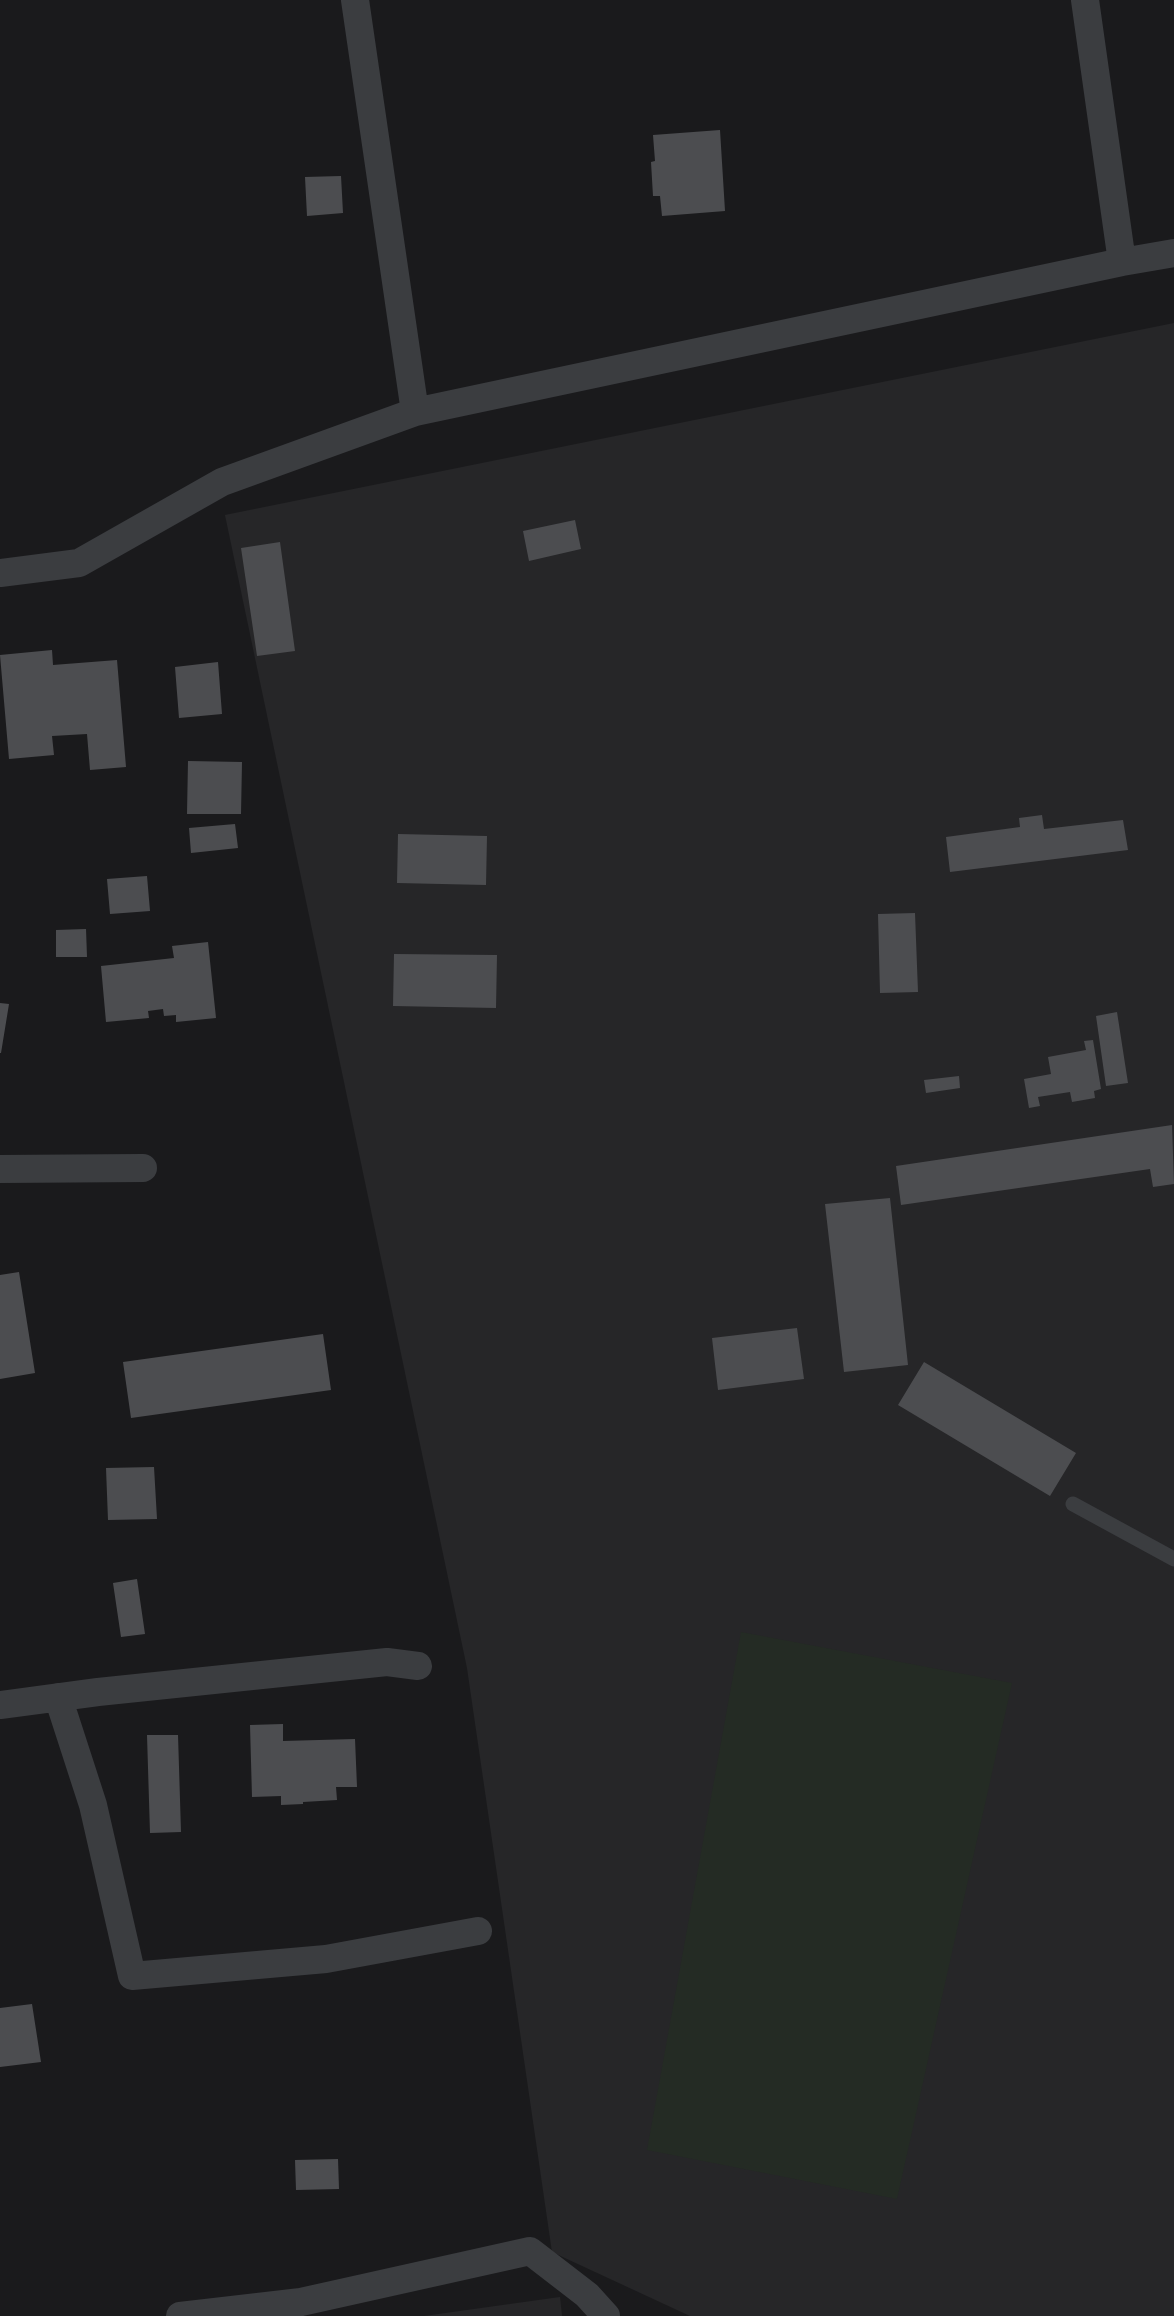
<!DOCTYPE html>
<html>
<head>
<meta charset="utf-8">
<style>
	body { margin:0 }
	canvas { display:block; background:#1a1a1c }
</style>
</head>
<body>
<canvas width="1174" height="2316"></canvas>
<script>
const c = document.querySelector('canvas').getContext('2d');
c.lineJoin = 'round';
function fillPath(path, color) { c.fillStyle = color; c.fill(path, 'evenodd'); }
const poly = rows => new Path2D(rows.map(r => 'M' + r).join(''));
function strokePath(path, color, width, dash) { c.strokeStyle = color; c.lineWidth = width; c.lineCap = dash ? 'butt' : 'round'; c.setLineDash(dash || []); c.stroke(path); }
fillPath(poly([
	[1174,323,1174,2316,690,2316,552,2252,467,1668,225,515],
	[560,2297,562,2316,424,2316]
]), '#262628');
fillPath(poly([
	[741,1632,1012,1683,897,2199,647,2150]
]), '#242b24');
fillPath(poly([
	[720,130,725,211,662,216,660,196,653,196,651,162,655,161,653,135],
	[341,176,343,213,307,216,305,177],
	[575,520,581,549,529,561,523,531],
	[280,542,295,651,257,656,241,548],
	[52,650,53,665,117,660,126,767,90,770,87,734,52,736,54,755,9,759,0,655],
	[218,662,222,714,179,718,175,667],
	[188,761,242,762,241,814,187,814],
	[1042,815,1044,829,1123,820,1128,850,950,872,946,837,1020,827,1019,818],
	[235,824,238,848,191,853,189,828],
	[398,834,487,836,486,885,397,883],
	[147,876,150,911,110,914,107,879],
	[915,913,918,992,880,993,878,914],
	[86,929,87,957,56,957,56,930],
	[208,942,216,1018,176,1022,176,1015,164,1016,163,1009,148,1011,149,1018,106,1022,101,966,174,958,172,946],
	[394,954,497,955,496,1008,393,1006],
	[0,1003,9,1004,1,1053,0,1053],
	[1117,1012,1128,1083,1106,1086,1096,1016],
	[1093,1040,1101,1089,1094,1091,1095,1098,1072,1102,1070,1092,1038,1097,1040,1106,1029,1108,1024,1079,1051,1074,1048,1057,1086,1050,1084,1041],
	[959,1076,960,1088,926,1093,924,1080],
	[1172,1125,1174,1184,1153,1187,1150,1169,901,1205,896,1166],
	[890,1198,908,1365,844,1372,825,1204],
	[19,1272,35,1373,0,1379,0,1275],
	[797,1328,804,1379,718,1390,712,1338],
	[323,1334,331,1390,131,1418,123,1362],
	[924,1362,1076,1453,1050,1496,898,1405],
	[154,1467,157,1519,108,1520,106,1468],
	[137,1579,145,1634,121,1637,113,1583],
	[283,1724,283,1741,355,1739,357,1787,336,1787,337,1800,303,1802,303,1804,281,1805,281,1796,252,1797,250,1725],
	[147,1735,178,1735,181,1832,150,1833],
	[32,2004,41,2062,0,2067,0,2008],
	[338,2159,339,2189,296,2190,295,2160]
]), '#4c4d50');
strokePath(poly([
	[1073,1504,1174,1559]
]), '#3b3d40', 15);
strokePath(poly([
	[355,0,415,412],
	[1085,0,1122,262],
	[0,573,79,563,222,482,415,412,1122,262,1174,253],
	[0,1169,143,1168],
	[58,1697,93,1805,132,1976,326,1959,478,1931],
	[0,1705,98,1692,387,1662,418,1666],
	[180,2316,301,2302,530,2251,587,2295,606,2316]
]), '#3b3d40', 28);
</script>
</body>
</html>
